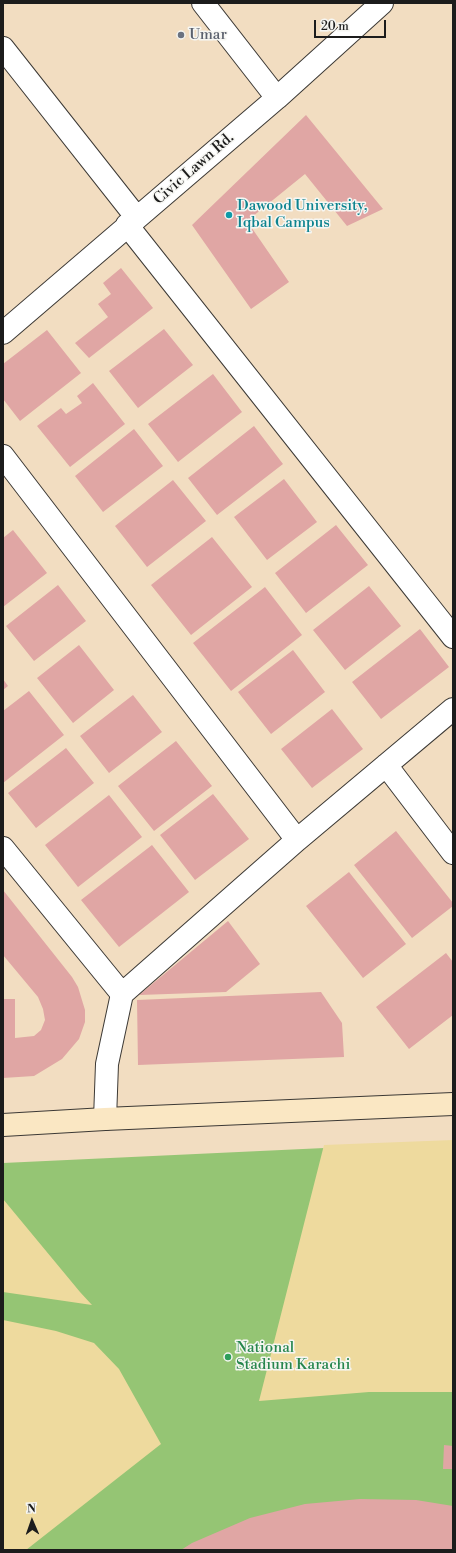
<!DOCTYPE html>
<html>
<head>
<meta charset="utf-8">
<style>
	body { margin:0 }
	#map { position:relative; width:456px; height:1553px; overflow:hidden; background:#f2ddc1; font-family:"Libre Bodoni",serif }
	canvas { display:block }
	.frame { position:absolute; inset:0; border:4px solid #1c1c1c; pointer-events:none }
	.north { position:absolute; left:12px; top:1501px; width:40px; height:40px; -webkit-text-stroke:3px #f6f6f2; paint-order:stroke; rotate:358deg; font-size:11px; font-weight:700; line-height:16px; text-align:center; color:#1c1c1c }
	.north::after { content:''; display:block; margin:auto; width:14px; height:18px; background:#1c1c1c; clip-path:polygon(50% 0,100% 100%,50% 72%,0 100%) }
	.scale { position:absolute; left:314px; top:20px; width:72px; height:18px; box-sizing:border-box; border:2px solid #1c1c1c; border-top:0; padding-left:5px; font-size:12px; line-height:14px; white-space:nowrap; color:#1c1c1c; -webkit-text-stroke:3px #f6f6f2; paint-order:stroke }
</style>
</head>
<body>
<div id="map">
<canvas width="456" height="1553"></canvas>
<div class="frame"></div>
<div class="north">N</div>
<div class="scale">20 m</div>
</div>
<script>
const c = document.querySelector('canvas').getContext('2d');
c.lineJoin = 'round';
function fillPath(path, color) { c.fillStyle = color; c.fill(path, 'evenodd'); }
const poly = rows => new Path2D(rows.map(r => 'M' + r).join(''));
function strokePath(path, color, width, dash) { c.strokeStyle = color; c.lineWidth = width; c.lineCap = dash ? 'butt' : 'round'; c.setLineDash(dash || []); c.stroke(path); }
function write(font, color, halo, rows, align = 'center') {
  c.font = font + ' "Libre Bodoni",serif'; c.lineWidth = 3; c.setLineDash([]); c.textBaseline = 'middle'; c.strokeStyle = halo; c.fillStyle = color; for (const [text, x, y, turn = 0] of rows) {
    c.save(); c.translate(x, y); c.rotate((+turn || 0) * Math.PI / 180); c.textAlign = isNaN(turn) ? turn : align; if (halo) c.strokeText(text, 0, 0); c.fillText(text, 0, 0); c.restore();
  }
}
fillPath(poly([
	[453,1142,453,1550,3,1550,3,1163]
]), '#95c574');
fillPath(poly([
	[453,1140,453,1392,369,1392,259,1401,324,1145],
	[3,1199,80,1292,92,1305,3,1292],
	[3,1320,56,1331,94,1343,119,1369,161,1444,26,1550,3,1550]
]), '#eeda9e');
fillPath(poly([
	[306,115,383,209,347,226,305,174,247,221,289,282,251,309,192,225],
	[121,268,153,308,89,358,75,343,108,317,98,304,111,294,103,283],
	[164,329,193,365,138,408,109,371],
	[47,330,81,373,20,421,3,399,3,364],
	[213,374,242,412,178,462,148,424],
	[93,383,125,424,70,467,37,426,61,408,66,414,82,403,77,396],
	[254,426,283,464,217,515,188,478],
	[134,429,163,466,103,512,75,476],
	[284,479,317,522,267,560,234,517],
	[173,480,206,521,147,567,115,526],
	[336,525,368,565,306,613,275,573],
	[13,530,47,573,3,607,3,538],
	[212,537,252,587,191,635,151,585],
	[58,585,86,621,34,661,6,626],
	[369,586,401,626,345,670,313,630],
	[265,587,302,635,231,691,193,643],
	[420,629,449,667,381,719,352,682],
	[79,645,114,690,73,723,37,678],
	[293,650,325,692,271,734,238,692],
	[3,679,8,686,3,690],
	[29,691,64,735,3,783,3,711],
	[133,695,162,732,109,773,80,736],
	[332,709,363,749,312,788,281,749],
	[176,741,212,786,154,831,118,786],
	[66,748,94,783,36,828,8,793],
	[213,794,249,839,195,880,160,835],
	[109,795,142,837,78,887,45,845],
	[396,831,453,903,453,906,412,938,354,865],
	[152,845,189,892,119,947,81,900],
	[349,872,406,944,363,978,306,906],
	[3,890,72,977,78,987,85,1010,85,1022,79,1039,62,1059,34,1076,3,1078,3,999,15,999,15,1038,34,1036,41,1030,45,1020,43,1009,38,997,3,955],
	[228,921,260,964,226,992,139,995],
	[446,953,453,962,453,1015,409,1049,376,1007],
	[321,992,342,1023,344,1057,138,1065,137,1000],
	[444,1445,453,1446,453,1469,443,1469],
	[360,1499,416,1500,453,1506,453,1550,181,1550,192,1543,250,1518,305,1504]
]), '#e0a6a4');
const street = poly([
	[203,3,277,98],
	[3,48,137,218],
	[127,225,453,637],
	[3,333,277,98,382,3],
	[3,456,297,840],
	[386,765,453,853],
	[3,848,122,994],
	[105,1119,107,1064,122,994,297,840,453,709]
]);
const secondary = poly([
	[3,1125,105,1119,453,1104]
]);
strokePath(street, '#3c3935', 24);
strokePath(secondary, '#3c3935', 24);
strokePath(street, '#fff', 22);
strokePath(secondary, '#fae7c3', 22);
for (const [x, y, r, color] of [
	[181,35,4,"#6b7280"],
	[229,215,4,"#0f9aa8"],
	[228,1357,4,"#2e9e5b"]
]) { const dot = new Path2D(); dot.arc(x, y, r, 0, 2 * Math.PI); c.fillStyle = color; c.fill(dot); strokePath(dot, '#f6f6f2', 1.5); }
write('15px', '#5b616d', '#f6f6f2', [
	["Umar",189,35]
], 'left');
write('15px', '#1c1c1c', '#f6f6f2', [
	["Civic Lawn Rd.",194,169,-41]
]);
write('15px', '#0d838f', '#f6f6f2', [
	["Dawood University,",237,206],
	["Iqbal Campus",237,223]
], 'left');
write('15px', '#27864d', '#f6f6f2', [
	["National",236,1348],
	["Stadium Karachi",236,1365]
], 'left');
</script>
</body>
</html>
